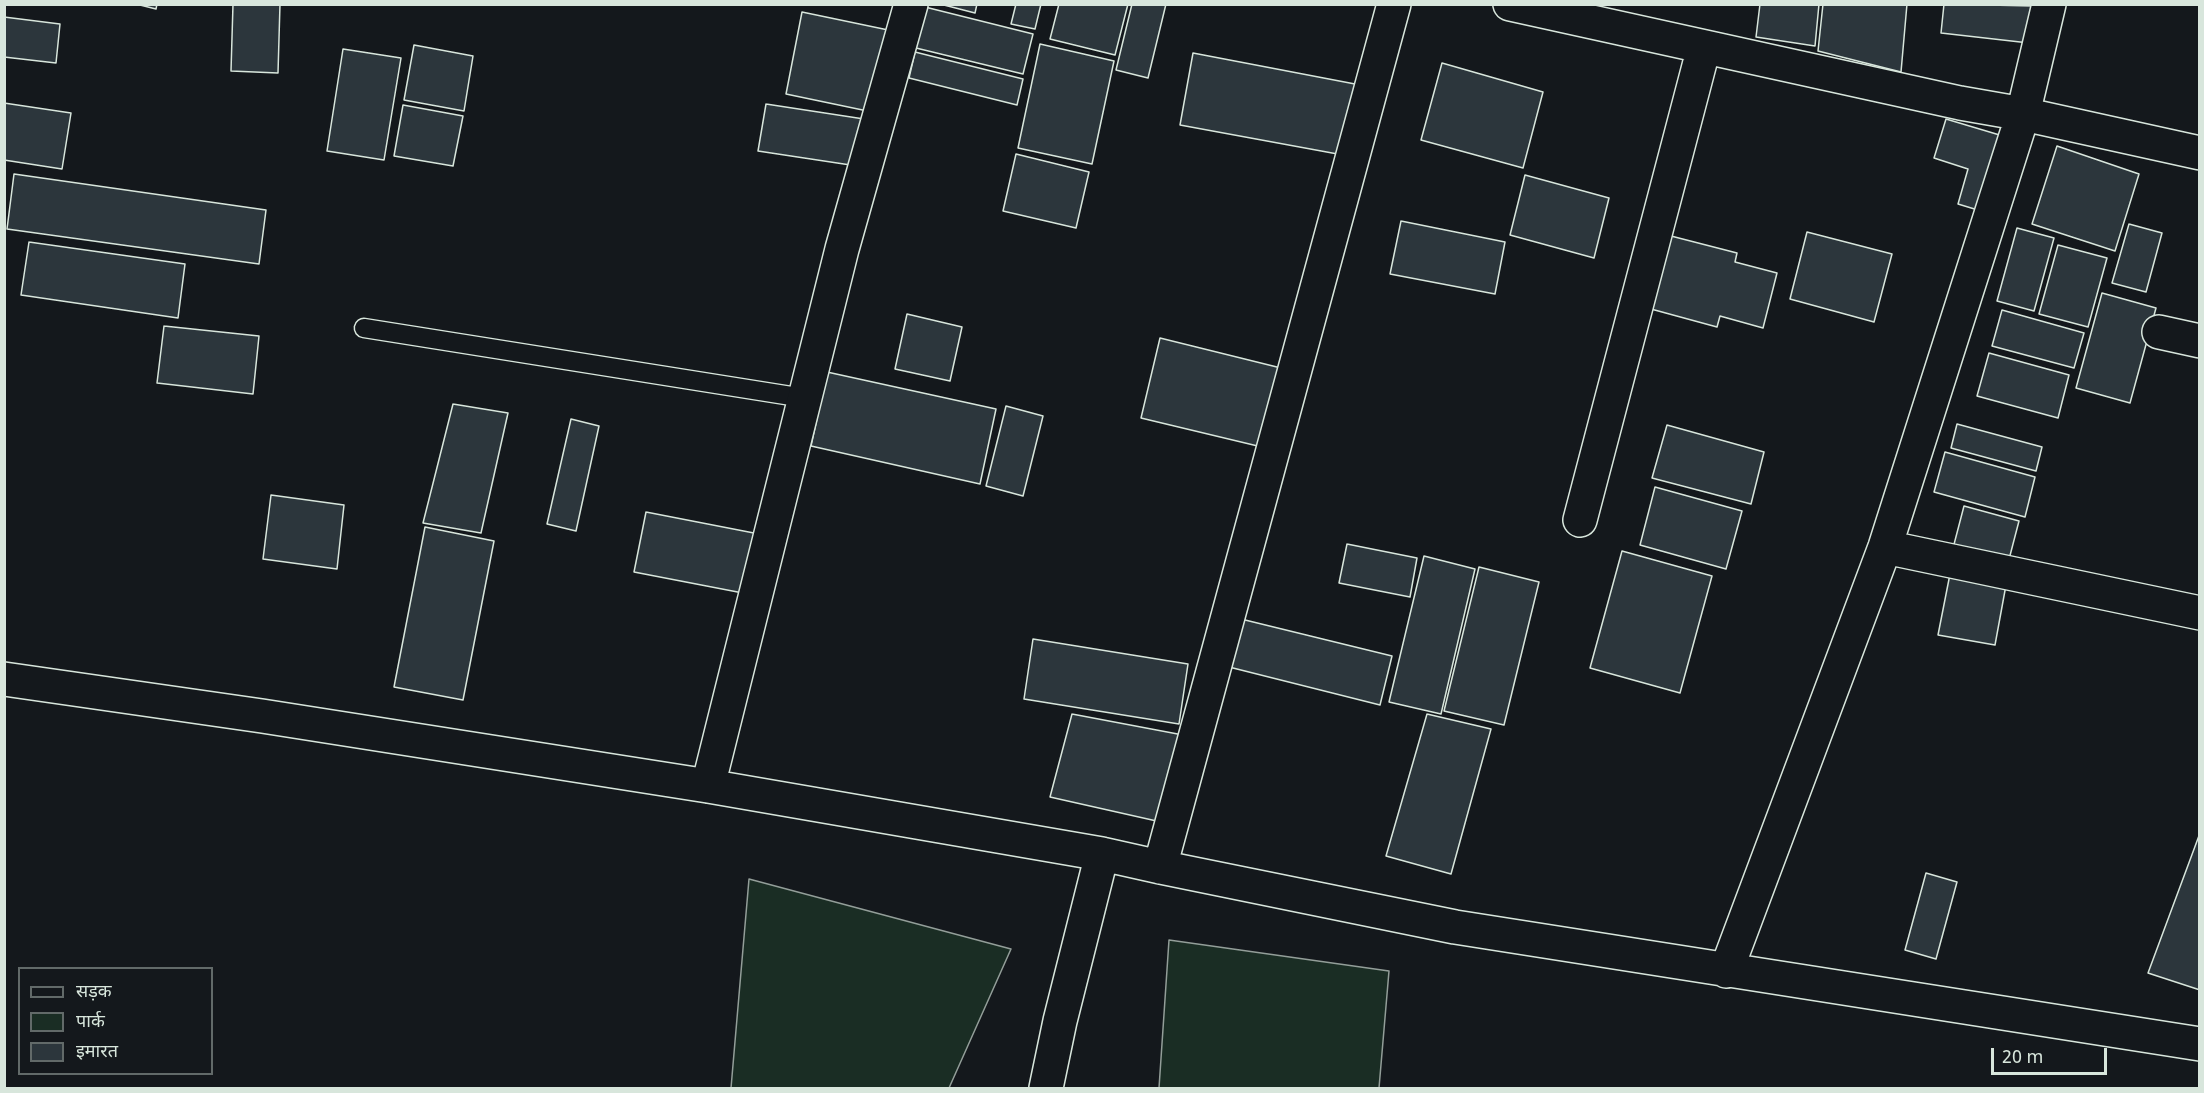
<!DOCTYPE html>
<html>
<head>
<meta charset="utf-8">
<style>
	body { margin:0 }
	#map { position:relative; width:2204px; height:1093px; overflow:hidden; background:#14181c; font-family:Georgia,"Noto Sans Devanagari",serif }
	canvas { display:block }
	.frame { position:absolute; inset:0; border:6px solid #d8e6dc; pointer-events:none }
	.legend { position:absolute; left:18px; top:967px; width:195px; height:108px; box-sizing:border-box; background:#14181c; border:2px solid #626a69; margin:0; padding:8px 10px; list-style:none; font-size:18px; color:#d8e6dc }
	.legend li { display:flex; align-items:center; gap:12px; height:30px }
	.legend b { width:30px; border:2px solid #626a69 }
	.scale { position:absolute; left:1991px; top:1048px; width:116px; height:27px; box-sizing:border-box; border:3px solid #d8e6dc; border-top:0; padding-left:8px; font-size:18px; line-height:21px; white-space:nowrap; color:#d8e6dc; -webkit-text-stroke:4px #14181c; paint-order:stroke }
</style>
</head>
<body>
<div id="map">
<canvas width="2204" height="1093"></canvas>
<div class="frame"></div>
<ul class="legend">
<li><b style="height:8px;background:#14181c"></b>सड़क</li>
<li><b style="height:16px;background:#1a2d24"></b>पार्क</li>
<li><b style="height:16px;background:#2c363c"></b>इमारत</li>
</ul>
<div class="scale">20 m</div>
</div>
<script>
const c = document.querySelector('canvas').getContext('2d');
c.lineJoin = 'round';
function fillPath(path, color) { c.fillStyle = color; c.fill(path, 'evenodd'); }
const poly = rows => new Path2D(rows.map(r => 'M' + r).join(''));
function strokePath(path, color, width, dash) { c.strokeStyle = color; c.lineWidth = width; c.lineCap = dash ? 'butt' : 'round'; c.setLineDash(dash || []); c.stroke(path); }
const green = poly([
	[749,879,1011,949,949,1088,731,1088,749,879],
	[1169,940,1389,971,1379,1088,1159,1088,1169,940]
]);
fillPath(green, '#1a2d24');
strokePath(green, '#939e99', 1.5);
const building = poly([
	[136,4,157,4,156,9,136,4],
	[233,4,280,4,278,73,231,71,233,4],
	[940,4,977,4,975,13,940,4],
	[1016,4,1041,4,1035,29,1011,24,1016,4],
	[1059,4,1128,4,1115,55,1050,39,1059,4],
	[1132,4,1166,4,1148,78,1116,70,1132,4],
	[1760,4,1819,4,1815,46,1756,37,1760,4],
	[1823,4,1907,4,1901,72,1818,51,1823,4],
	[1944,4,2033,6,2029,43,1941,33,1944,4],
	[925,7,1033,34,1023,74,916,48,925,7],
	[802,12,893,31,877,113,786,94,802,12],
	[4,17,60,24,56,63,4,57,4,17],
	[1040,44,1114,61,1092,164,1018,148,1040,44],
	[414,45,473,56,464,111,404,100,414,45],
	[343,49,401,58,384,160,327,151,343,49],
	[915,52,1023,79,1017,105,909,78,915,52],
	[1193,53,1355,84,1343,155,1180,125,1193,53],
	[1442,63,1543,92,1523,168,1421,140,1442,63],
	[4,103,71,113,62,169,4,160,4,103],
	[766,104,864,119,857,166,758,151,766,104],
	[403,105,463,116,453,166,394,156,403,105],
	[1946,119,2013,139,1991,214,1958,204,1968,169,1934,158,1946,119],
	[2057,146,2139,174,2115,251,2032,224,2057,146],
	[1016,154,1089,172,1076,228,1003,211,1016,154],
	[14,174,266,210,259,264,7,229,14,174],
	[1525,175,1609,198,1594,258,1510,235,1525,175],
	[1401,221,1505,242,1495,294,1390,274,1401,221],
	[2129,224,2162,233,2146,292,2112,283,2129,224],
	[2017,228,2054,238,2034,311,1997,301,2017,228],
	[1807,232,1892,254,1874,322,1790,299,1807,232],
	[1671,236,1737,253,1735,262,1777,273,1763,328,1720,316,1717,327,1651,309,1671,236],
	[29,242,185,264,178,318,21,295,29,242],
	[2058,245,2107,258,2088,327,2039,314,2058,245],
	[2102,293,2156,308,2130,403,2076,388,2102,293],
	[2002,310,2084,333,2074,368,1992,346,2002,310],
	[907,314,962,327,950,381,895,369,907,314],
	[164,326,259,336,253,394,157,383,164,326],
	[1160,338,1285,369,1266,448,1141,418,1160,338],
	[1989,353,2069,375,2058,418,1977,396,1989,353],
	[827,372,996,409,980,484,811,446,827,372],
	[453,404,508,413,481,533,423,523,453,404],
	[1006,406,1043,416,1023,496,986,486,1006,406],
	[571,419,599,426,576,531,547,524,571,419],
	[1957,424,2042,447,2036,471,1951,448,1957,424],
	[1667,425,1764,452,1751,504,1652,478,1667,425],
	[1945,452,2035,477,2025,517,1934,492,1945,452],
	[1655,487,1742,511,1726,569,1640,545,1655,487],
	[271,495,344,505,337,569,263,559,271,495],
	[1964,506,2019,521,2007,567,1952,552,1964,506],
	[646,512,759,534,748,594,634,572,646,512],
	[425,527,494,541,463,700,394,687,425,527],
	[1347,544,1417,558,1410,597,1339,583,1347,544],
	[1622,551,1712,576,1680,693,1590,668,1622,551],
	[1424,556,1475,569,1441,714,1389,702,1424,556],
	[1479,567,1539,582,1504,725,1444,711,1479,567],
	[1950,574,2006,585,1995,645,1938,635,1950,574],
	[1241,619,1392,656,1380,705,1229,667,1241,619],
	[1033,639,1188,664,1179,724,1024,699,1033,639],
	[1072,714,1183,735,1161,822,1050,797,1072,714],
	[1427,714,1491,729,1451,874,1386,856,1427,714],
	[2200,833,2200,990,2148,973,2200,833],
	[1926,873,1957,882,1936,959,1905,950,1926,873]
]);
fillPath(building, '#2c363c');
strokePath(building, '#d8e6dc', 1.5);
const service = poly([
	[364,328,804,398]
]);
const minor = poly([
	[1510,4,1960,103,2023,114,2200,153],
	[2159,332,2200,341],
	[1580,520,1704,47],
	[1885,547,2200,613],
	[4,679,262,716,708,786,1102,854,1160,867,1455,927,2200,1044],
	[708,786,842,249,911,4],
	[1160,867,1394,4],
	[1726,971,1885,547,2023,114,2049,4],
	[1046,1088,1060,1021,1102,854]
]);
strokePath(service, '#d8e6dc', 21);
strokePath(minor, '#d8e6dc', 36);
strokePath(service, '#14181c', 18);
strokePath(minor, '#14181c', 33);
</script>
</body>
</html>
